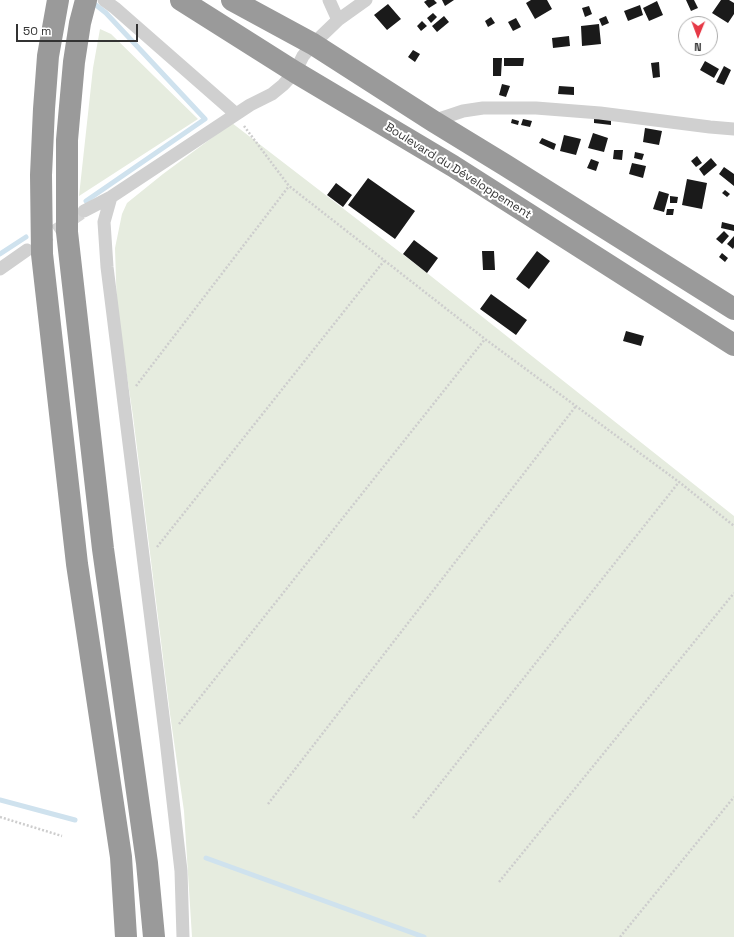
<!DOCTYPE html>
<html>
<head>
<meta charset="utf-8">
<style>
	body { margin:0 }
	#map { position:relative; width:734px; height:937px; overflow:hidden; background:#fff; font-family:"Space Grotesk",sans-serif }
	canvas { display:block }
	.north { position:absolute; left:678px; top:16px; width:40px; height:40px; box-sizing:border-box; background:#fff; border:1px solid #adadad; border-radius:50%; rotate:181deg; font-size:11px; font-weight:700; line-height:16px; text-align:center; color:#333 }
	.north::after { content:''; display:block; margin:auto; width:14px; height:18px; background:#e63946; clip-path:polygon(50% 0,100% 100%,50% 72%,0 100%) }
	.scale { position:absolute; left:16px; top:24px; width:122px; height:18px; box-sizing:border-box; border:2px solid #333; border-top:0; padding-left:5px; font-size:12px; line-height:14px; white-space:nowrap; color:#333; -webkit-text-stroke:3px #fff; paint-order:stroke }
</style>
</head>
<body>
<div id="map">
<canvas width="734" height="937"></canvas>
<div class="north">N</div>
<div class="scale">50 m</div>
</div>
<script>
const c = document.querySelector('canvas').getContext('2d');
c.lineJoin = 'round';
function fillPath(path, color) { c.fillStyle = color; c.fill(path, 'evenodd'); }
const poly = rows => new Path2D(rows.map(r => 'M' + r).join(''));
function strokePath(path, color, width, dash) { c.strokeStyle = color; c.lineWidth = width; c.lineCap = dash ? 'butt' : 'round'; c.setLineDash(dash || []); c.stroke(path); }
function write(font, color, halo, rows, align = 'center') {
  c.font = font + ' "Space Grotesk",sans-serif'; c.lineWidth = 4; c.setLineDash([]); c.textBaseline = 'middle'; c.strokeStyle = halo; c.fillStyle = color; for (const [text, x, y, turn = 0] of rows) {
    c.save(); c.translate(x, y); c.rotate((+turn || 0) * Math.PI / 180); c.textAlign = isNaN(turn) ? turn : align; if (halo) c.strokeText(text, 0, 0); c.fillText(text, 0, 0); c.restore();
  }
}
fillPath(poly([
	[100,29,111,34,198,119,79,196,93,68],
	[232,123,427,273,734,516,734,937,192,937,184,811,170,714,133,416,117,310,115,248,122,214,127,203,163,174]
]), '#e6ecdf');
strokePath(poly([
	[86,201,205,119,106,13,91,1],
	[0,254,26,237],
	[0,800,75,820],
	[206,858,424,937]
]), '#cfe2ee', 5);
fillPath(poly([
	[427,0,434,0,437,3,429,8,424,2],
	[442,0,454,0,445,6],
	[531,0,547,0,552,9,535,19,526,3],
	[686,0,694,0,698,8,691,11],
	[721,0,729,0,734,3,734,14,728,23,712,13],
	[657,1,663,15,649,21,643,8],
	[388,4,401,19,387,30,374,15],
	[640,5,643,15,628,21,624,11],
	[589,6,592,14,585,17,582,8],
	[433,13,437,17,431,23,427,18],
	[444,16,449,22,437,32,432,26],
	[606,16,609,23,602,26,599,19],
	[491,17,495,23,488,27,485,21],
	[516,18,521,27,513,31,508,22],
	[422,21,427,26,421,31,417,26],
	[599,24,601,44,582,46,581,26],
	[569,36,570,46,553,48,552,38],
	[413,50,420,54,415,62,408,57],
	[493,58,502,58,501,76,493,76],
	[504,58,524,58,523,66,504,66],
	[705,61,719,69,714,78,700,70],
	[659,62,660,77,653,78,651,63],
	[724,66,731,70,724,85,716,82],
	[502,84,510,86,506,97,499,95],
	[559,86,574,87,574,95,558,94],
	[594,118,611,120,611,125,594,123],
	[512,119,519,121,518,125,511,123],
	[523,119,532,121,530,127,521,125],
	[645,128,662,131,659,145,643,142],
	[593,133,608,138,604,152,588,148],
	[564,135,581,139,576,155,560,151],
	[542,138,556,144,554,150,539,143],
	[614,150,623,150,622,160,613,159],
	[635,152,644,154,642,160,634,158],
	[697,156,702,163,696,167,691,161],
	[711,158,717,165,704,176,699,169],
	[591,159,599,162,596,171,587,168],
	[632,163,646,166,643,178,629,174],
	[724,167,734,174,734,186,719,174],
	[368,178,415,211,395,239,348,205],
	[687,179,707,183,702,209,682,205],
	[336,183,352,195,343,207,327,195],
	[725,190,730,194,727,197,722,193],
	[659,191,669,194,664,212,653,209],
	[670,196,678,197,677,203,670,203],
	[667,209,674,209,673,215,666,215],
	[722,222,734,225,734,231,721,228],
	[724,231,729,236,722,244,716,239],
	[734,236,734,247,733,249,727,244],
	[414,240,438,258,427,273,403,254],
	[482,251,494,251,495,270,483,270],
	[537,251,550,261,529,289,516,279],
	[722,253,728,258,725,262,719,257],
	[491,294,527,320,516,335,480,309],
	[626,331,644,336,641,346,623,341]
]), '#1a1a1a');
strokePath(poly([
	[39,242,84,211]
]), '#d6d6d6', 13, [13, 6]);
strokePath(poly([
	[244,126,289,186,485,339,679,482,734,526],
	[136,386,289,186],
	[157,547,384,261],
	[179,724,485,339],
	[268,804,576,406],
	[0,817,62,836],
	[413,818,679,482],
	[499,882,734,593],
	[620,937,734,797]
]), '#cdcdcd', 2.5, [2, 2]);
strokePath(poly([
	[104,0,115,8,236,114],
	[329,0,338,20],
	[433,121,463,111,483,108,536,108,600,113,710,127,734,129],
	[111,197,104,222,107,267,166,740,181,871,183,937],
	[84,211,111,197,250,105,272,94,283,85,295,72,303,56,313,44,338,20,366,0],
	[0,269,27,250]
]), '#d0d0d0', 13);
strokePath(poly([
	[58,0,48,56,44,109,41,175,42,254,77,564,121,857,126,937],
	[86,0,80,23,74,62,67,140,67,232,103,549,147,863,154,937],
	[181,0,295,72,453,166,734,345],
	[232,0,313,44,433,121,505,165,734,309]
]), '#9a9a9a', 22);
write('12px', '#333', '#fff', [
	["Boulevard du Développement",458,171,32]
]);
</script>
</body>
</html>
